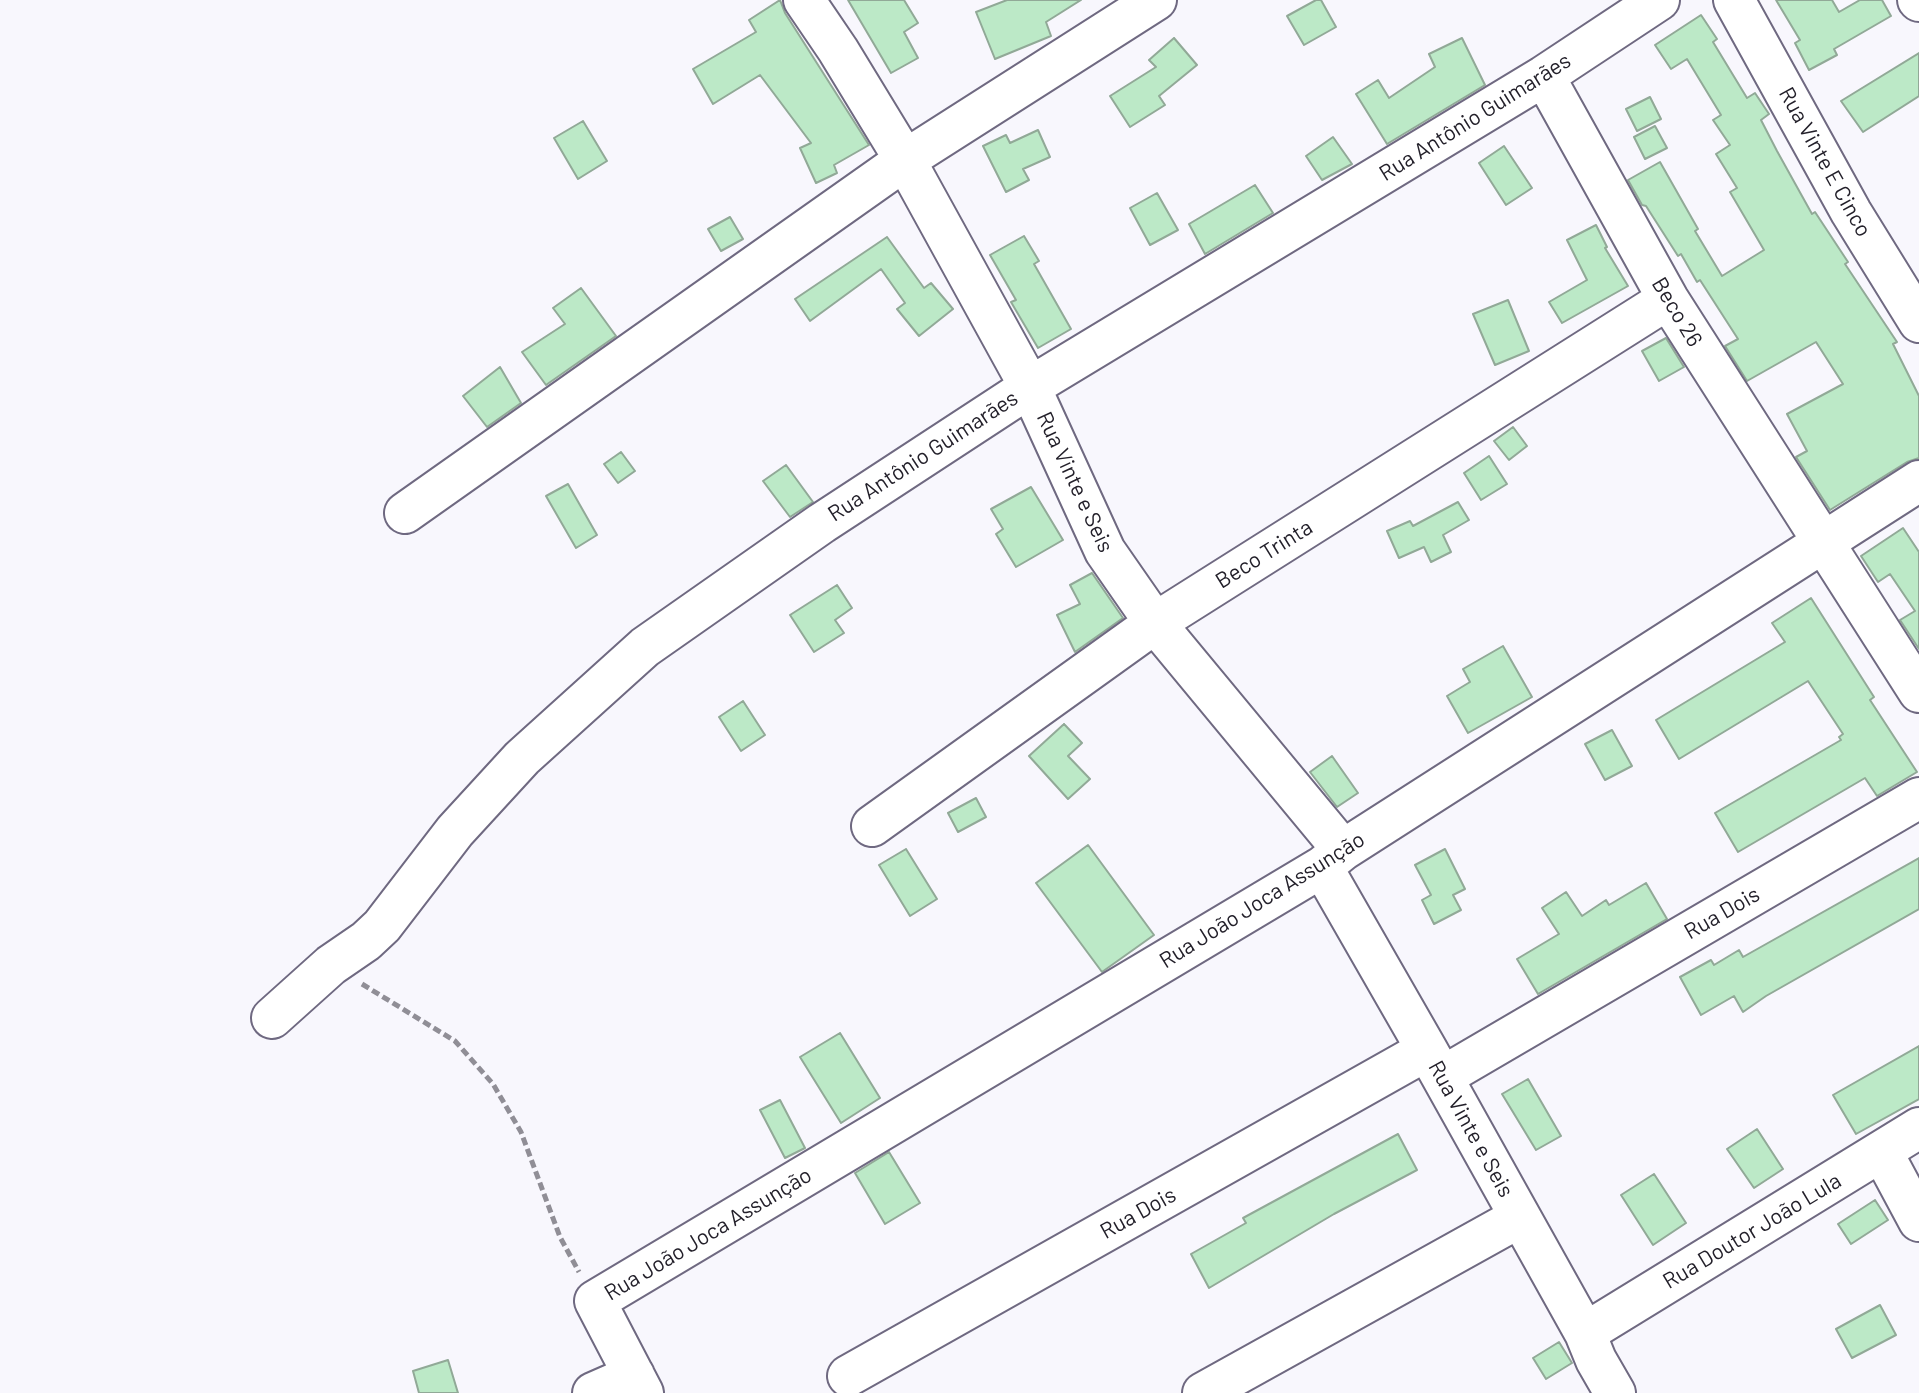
<!DOCTYPE html>
<html>
<head>
<meta charset="utf-8">
<style>
	body { margin:0 }
	canvas { display:block; background:#f8f7fd }
</style>
</head>
<body>
<canvas width="1919" height="1393"></canvas>
<script>
const c = document.querySelector('canvas').getContext('2d');
c.lineJoin = 'round';
function fillPath(path, color) { c.fillStyle = color; c.fill(path, 'evenodd'); }
const poly = rows => new Path2D(rows.map(r => 'M' + r).join(''));
function strokePath(path, color, width, dash) { c.strokeStyle = color; c.lineWidth = width; c.lineCap = dash ? 'butt' : 'round'; c.setLineDash(dash || []); c.stroke(path); }
function write(font, color, halo, rows, align = 'center') {
  c.font = font + ' Barlow,sans-serif'; c.lineWidth = 7; c.setLineDash([]); c.textBaseline = 'middle'; c.strokeStyle = halo; c.fillStyle = color; for (const [text, x, y, turn = 0] of rows) {
    c.save(); c.translate(x, y); c.rotate((+turn || 0) * Math.PI / 180); c.textAlign = isNaN(turn) ? turn : align; if (halo) c.strokeText(text, 0, 0); c.fillText(text, 0, 0); c.restore();
  }
}
const building = poly([
	[780,0,785,13,869,145,834,165,837,173,816,183,800,148,811,143,760,75,713,104,693,69,756,32,749,20,780,0],
	[848,0,904,0,918,23,904,32,918,58,891,73,848,0],
	[1007,0,1081,0,1046,22,1051,36,995,59,976,12,1007,0],
	[1316,0,1321,0,1336,27,1304,45,1287,16,1316,0],
	[1776,0,1832,0,1839,12,1860,0,1882,0,1891,16,1834,49,1837,55,1809,70,1795,43,1800,40,1776,0],
	[1701,15,1717,39,1713,42,1747,98,1755,93,1769,114,1761,120,1777,151,1812,214,1815,212,1848,262,1845,264,1897,342,1893,344,1919,396,1919,458,1907,462,1830,510,1796,457,1807,451,1787,414,1843,384,1816,342,1747,381,1725,346,1738,339,1700,280,1697,282,1681,254,1678,256,1646,206,1642,205,1628,180,1660,162,1698,229,1695,231,1722,276,1764,250,1730,192,1737,188,1716,154,1730,145,1713,120,1721,115,1687,59,1671,69,1655,45,1701,15],
	[1174,38,1197,65,1159,96,1165,105,1130,127,1110,96,1156,67,1149,60,1174,38],
	[1462,38,1485,85,1387,144,1356,94,1378,80,1389,98,1435,67,1429,54,1462,38],
	[1919,53,1919,96,1863,132,1841,101,1919,53],
	[1650,97,1661,119,1637,131,1626,109,1650,97],
	[583,121,607,161,578,179,554,138,583,121],
	[1655,126,1667,148,1645,159,1634,137,1655,126],
	[1038,130,1050,157,1023,169,1029,180,1006,192,983,146,1006,135,1010,143,1038,130],
	[1333,137,1352,164,1322,180,1306,156,1333,137],
	[1504,146,1532,188,1506,205,1479,163,1504,146],
	[1255,185,1273,213,1205,254,1189,224,1255,185],
	[1157,193,1178,230,1150,245,1130,208,1157,193],
	[730,217,743,239,721,251,708,229,730,217],
	[1596,225,1607,247,1605,248,1628,286,1562,323,1549,302,1587,280,1567,240,1596,225],
	[1024,236,1039,261,1034,264,1071,329,1038,348,1011,302,1016,300,990,255,1024,236],
	[887,237,924,288,931,283,953,309,919,336,897,309,905,303,881,269,810,321,795,299,887,237],
	[581,288,616,336,546,385,522,352,565,324,553,308,581,288],
	[1508,300,1529,351,1495,365,1473,314,1508,300],
	[1666,338,1684,367,1659,381,1642,351,1666,338],
	[500,367,521,403,487,427,463,396,500,367],
	[1513,427,1527,446,1509,460,1494,441,1513,427],
	[621,452,635,471,618,483,604,464,621,452],
	[1489,456,1507,484,1481,500,1464,473,1489,456],
	[786,465,813,502,790,517,763,481,786,465],
	[568,484,597,535,576,548,546,496,568,484],
	[1031,487,1063,540,1016,567,996,534,1003,529,991,509,1031,487],
	[1458,502,1469,520,1443,535,1451,552,1431,562,1424,547,1399,558,1387,531,1410,521,1413,526,1458,502],
	[1903,528,1919,552,1919,649,1900,620,1915,611,1890,574,1878,582,1861,556,1903,528],
	[1092,573,1123,618,1075,652,1057,615,1080,604,1070,585,1092,573],
	[837,585,852,608,835,620,844,633,814,652,790,615,837,585],
	[1811,598,1874,697,1870,700,1917,772,1877,796,1865,778,1738,852,1715,813,1841,740,1839,737,1843,734,1808,681,1679,759,1656,720,1785,642,1772,623,1811,598],
	[1503,646,1532,697,1468,733,1447,696,1470,682,1463,669,1503,646],
	[743,701,765,735,741,751,719,717,743,701],
	[1064,724,1082,743,1068,756,1090,779,1068,799,1029,756,1064,724],
	[1612,730,1632,766,1605,780,1585,744,1612,730],
	[1332,756,1358,793,1337,807,1310,772,1332,756],
	[976,798,986,817,958,832,948,813,976,798],
	[1088,845,1154,935,1102,972,1036,883,1088,845],
	[906,849,937,899,910,916,879,865,906,849],
	[1445,849,1465,889,1453,895,1461,910,1434,924,1422,900,1431,895,1415,865,1445,849],
	[1919,858,1919,909,1766,996,1743,1012,1734,996,1701,1015,1680,977,1711,960,1714,965,1739,950,1743,957,1919,858],
	[1646,883,1667,919,1538,994,1517,959,1559,934,1542,908,1566,892,1582,916,1606,900,1609,905,1646,883],
	[840,1033,880,1098,841,1123,800,1057,840,1033],
	[1919,1046,1919,1099,1856,1134,1833,1095,1919,1046],
	[1528,1079,1561,1136,1536,1150,1502,1094,1528,1079],
	[780,1100,805,1148,785,1158,760,1110,780,1100],
	[1757,1129,1783,1169,1754,1188,1727,1149,1757,1129],
	[1398,1134,1417,1170,1334,1214,1209,1288,1191,1254,1246,1223,1243,1218,1398,1134],
	[889,1152,920,1203,885,1224,855,1173,889,1152],
	[1654,1174,1686,1223,1653,1245,1621,1195,1654,1174],
	[1875,1200,1888,1220,1851,1244,1838,1224,1875,1200],
	[1880,1305,1896,1335,1852,1358,1836,1329,1880,1305],
	[1559,1342,1572,1363,1546,1379,1533,1358,1559,1342],
	[448,1360,458,1393,419,1393,413,1371,448,1360]
]);
fillPath(building, '#bce9c7');
strokePath(building, '#91a997', 2);
const minor = poly([
	[804,0,838,50,905,160,1030,387,1105,551,1155,623,1343,850],
	[1734,0,1851,212,1919,322],
	[1918,0,1919,1],
	[1544,76,1668,299,1919,692],
	[405,513,905,160,1156,0],
	[872,826,1155,623,1668,299],
	[1322,867,1427,1050,1585,1333,1596,1360,1615,1393],
	[272,1018,331,965,366,941,382,926,455,831,522,758,645,647,822,523,1030,387,1544,76,1659,0],
	[1442,1077,1919,798],
	[1882,1152,1919,1221],
	[1585,1333,1919,1128],
	[848,1376,1427,1050],
	[593,1393,634,1375],
	[643,1393,595,1301,1322,867,1343,850,1919,481],
	[1203,1393,1520,1217]
]);
strokePath(minor, '#6f6981', 44);
strokePath(poly([
	[362,984,455,1041,493,1084,521,1132,560,1237,579,1272]
]), '#908e96', 5, [8, 4]);
strokePath(minor, '#fff', 40);
write('22px', '#23202a', '#fff', [
	["Rua Antônio Guimarães",1475,117,-32],
	["Rua Vinte E Cinco",1825,162,61],
	["Beco 26",1677,312,59],
	["Rua Antônio Guimarães",923,456,-33],
	["Rua Vinte e Seis",1075,482,65],
	["Beco Trinta",1264,554,-32],
	["Rua João Joca Assunção",1262,900,-32],
	["Rua Dois",1722,913,-30],
	["Rua Vinte e Seis",1471,1129,61],
	["Rua Dois",1138,1213,-29],
	["Rua Doutor João Lula",1752,1231,-31],
	["Rua João Joca Assunção",708,1234,-31]
]);
</script>
</body>
</html>
